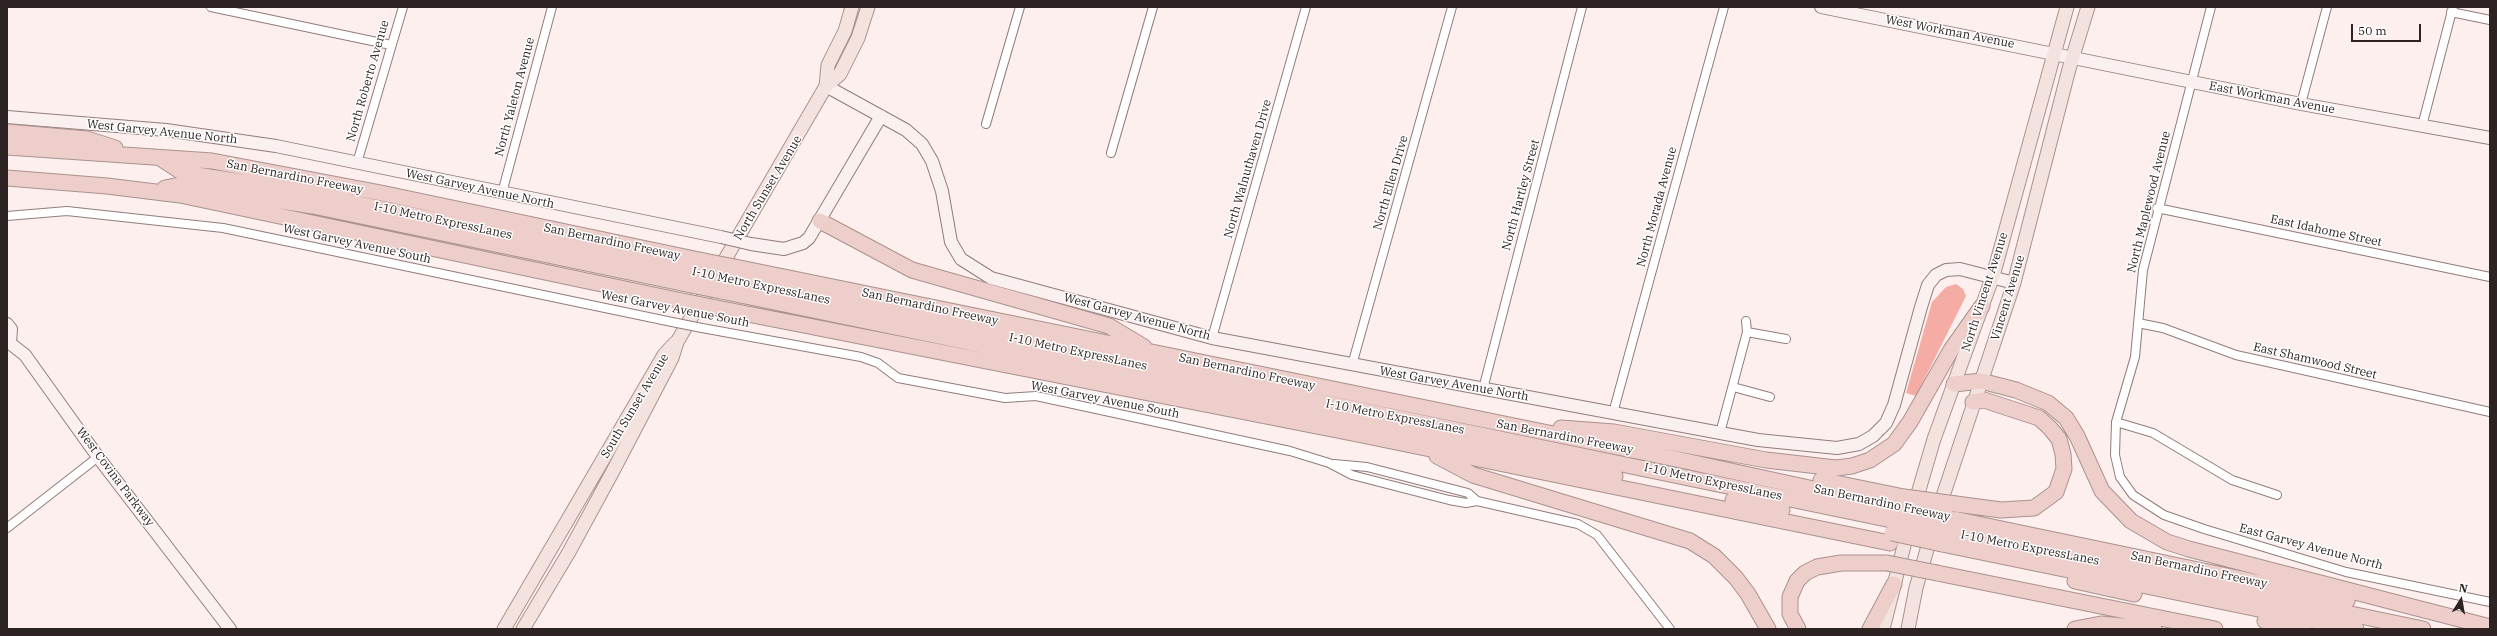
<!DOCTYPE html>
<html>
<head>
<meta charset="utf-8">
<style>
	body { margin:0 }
	#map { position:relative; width:2497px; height:636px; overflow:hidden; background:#fdefed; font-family:"IBM Plex Serif",serif }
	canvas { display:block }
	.frame { position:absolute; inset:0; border:8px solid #2c2322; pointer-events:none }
	.north { position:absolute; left:2441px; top:580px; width:40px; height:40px; -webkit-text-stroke:3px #fff; paint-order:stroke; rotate:11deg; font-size:11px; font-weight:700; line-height:16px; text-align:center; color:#2c2322 }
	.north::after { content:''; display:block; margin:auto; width:14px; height:18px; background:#2c2322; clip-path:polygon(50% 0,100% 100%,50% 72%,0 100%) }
	.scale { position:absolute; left:2351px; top:24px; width:70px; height:18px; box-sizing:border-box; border:2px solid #2c2322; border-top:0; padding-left:5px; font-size:12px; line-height:14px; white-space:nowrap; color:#2c2322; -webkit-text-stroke:3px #fff; paint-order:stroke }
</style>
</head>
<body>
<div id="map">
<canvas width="2497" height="636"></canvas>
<div class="frame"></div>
<div class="north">N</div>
<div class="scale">50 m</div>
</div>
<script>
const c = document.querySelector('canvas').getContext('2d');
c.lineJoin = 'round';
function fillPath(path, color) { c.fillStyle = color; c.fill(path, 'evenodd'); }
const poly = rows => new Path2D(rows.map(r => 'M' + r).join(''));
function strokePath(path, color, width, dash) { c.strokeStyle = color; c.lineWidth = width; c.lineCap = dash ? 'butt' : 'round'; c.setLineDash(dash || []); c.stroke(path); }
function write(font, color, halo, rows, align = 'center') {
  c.font = font + ' "IBM Plex Serif",serif'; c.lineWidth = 3; c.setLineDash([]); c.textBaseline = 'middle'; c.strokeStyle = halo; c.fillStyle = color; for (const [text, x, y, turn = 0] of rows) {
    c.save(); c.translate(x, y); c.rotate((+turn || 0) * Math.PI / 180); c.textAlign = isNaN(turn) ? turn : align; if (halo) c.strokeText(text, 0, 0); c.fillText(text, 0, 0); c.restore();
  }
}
fillPath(poly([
	[1956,284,1963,289,1966,296,1916,396,1906,393,1932,302,1946,287]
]), '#f5aca4');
const street = poly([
	[211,7,391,45],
	[2211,7,2143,270,2135,357,2116,422,2115,455,2120,477,2133,495,2164,515,2204,529,2346,572,2490,602],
	[2451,12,2490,20],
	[2301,104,2327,7],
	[986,124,1020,7],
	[2422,126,2453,7],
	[1111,153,1153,7],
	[357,163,403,7],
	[502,193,552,7],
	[2157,208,2490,277],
	[7,216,67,211,223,228,672,322],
	[2138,323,2163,328,2236,355,2490,412],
	[702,328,861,357,878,363,898,378,1005,398,1036,396,1290,451,1329,463,1352,475,1449,500,1466,503,1477,501,1578,524,1597,535,1670,629],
	[1747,332,1786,339],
	[1212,338,1306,7],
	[1352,365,1452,7],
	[1733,387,1770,397],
	[1483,389,1582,7],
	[1613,413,1724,7],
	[2116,422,2153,433,2232,480,2277,495],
	[1720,433,1747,332,1746,321],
	[1334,464,1367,467,1468,493,1477,501],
	[7,528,98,457]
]);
const secondary = poly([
	[1821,7,2301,104,2490,138],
	[826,86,906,130,922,144,932,161,942,191,951,242,961,259,991,278,1212,338,1758,440,1837,448,1859,444,1873,436,1886,423,1894,405,1921,307,1928,285,1936,275,1946,270,1960,269,2014,283],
	[7,117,166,130,276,146,721,237],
	[751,244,784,249,803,243,809,238,881,116],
	[7,324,11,329,10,343],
	[7,341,25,355,98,457,230,629]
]);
const primary = poly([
	[826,86,828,65,845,31,852,7],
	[1914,507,1934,439,1993,276,2067,7],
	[1938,511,2014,283,2069,69,2088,7],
	[504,629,664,355,675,343],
	[523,629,569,552,613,471,672,358,677,342,826,86,840,74,858,38,868,7],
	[1883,629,1909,526],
	[1908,629,1916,588,1932,532]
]);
const highway = poly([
	[7,132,87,139,115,148],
	[7,147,212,161,381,193,704,261],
	[160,158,183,173,275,187,697,273],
	[7,178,107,186,180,195,682,301],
	[165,188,180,185,313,206,691,285],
	[820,221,912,270,1109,326,1144,347],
	[735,267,1676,459,1901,508],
	[729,279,1896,521],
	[721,291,1615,476],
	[712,307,1357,434,1890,543],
	[1954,384,1981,381,2016,390,2048,403,2066,418,2077,436,2102,491,2131,521,2167,542,2189,549,2490,627],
	[1561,428,1614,432,1766,460,1836,468,1852,466,1870,460,1894,444,1910,422,1951,350,1982,306],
	[1437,456,1473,475,1690,541,1714,556,1736,578,1748,594,1768,629],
	[1821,480,1904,497],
	[1733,500,1782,510],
	[1956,504,2001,510,2034,508,2056,492,2064,469,2063,454,2059,439,2050,428,2039,418,1984,400,1973,402],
	[1949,518,2347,601],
	[1946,532,2062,554,2423,629],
	[1942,544,2356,629],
	[1937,573,2215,629],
	[2075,581,2134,594],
	[2265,621,2304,629],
	[1798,629,1790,614,1790,597,1797,581,1805,573,1817,567,1841,563,1887,563],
	[1870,629,1894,584],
	[2075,629,2101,624,2154,629]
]);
strokePath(street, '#917d7a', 10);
strokePath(secondary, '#917d7a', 14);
strokePath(primary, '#a9928f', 15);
strokePath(highway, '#a9928f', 17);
strokePath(street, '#fff', 8);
strokePath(secondary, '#faf0ef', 12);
strokePath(primary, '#f4e2df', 13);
strokePath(highway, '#edceca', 15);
const streetBridge = poly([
	[672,322,702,328]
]);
const secondaryBridge = poly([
	[721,237,751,244]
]);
const highwayBridge = poly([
	[704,261,735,267],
	[697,273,729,279],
	[691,285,721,291],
	[682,301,712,307],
	[1904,497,1956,504],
	[1901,508,1949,518],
	[1896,521,1946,532],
	[1892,533,1942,544],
	[1887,563,1937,573]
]);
strokePath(streetBridge, '#917d7a', 10, []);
strokePath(secondaryBridge, '#917d7a', 14, []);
strokePath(highwayBridge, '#a9928f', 17, []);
strokePath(streetBridge, '#fff', 8);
strokePath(secondaryBridge, '#faf0ef', 12);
strokePath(highwayBridge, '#edceca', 15);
write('12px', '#2c2322', '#fff', [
	["West Workman Avenue",1950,32,11],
	["North Roberto Avenue",368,81,-74],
	["North Yaleton Avenue",515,97,-75],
	["East Workman Avenue",2272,98,11],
	["West Garvey Avenue North",162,132,6],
	["North Walnuthaven Drive",1248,169,-74],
	["San Bernardino Freeway",295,177,11],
	["North Ellen Drive",1391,183,-74],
	["North Sunset Avenue",768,188,-59],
	["West Garvey Avenue North",480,189,12],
	["North Hartley Street",1521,195,-75],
	["North Maplewood Avenue",2149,202,-76],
	["North Morada Avenue",1657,207,-75],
	["I-10 Metro ExpressLanes",443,221,12],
	["East Idahome Street",2326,231,12],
	["San Bernardino Freeway",612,242,12],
	["West Garvey Avenue South",357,244,12],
	["I-10 Metro ExpressLanes",761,286,12],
	["North Vincent Avenue",1985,292,-72],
	["Vincent Avenue",2008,298,-73],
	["San Bernardino Freeway",930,307,12],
	["West Garvey Avenue South",675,309,11],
	["West Garvey Avenue North",1137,317,15],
	["I-10 Metro ExpressLanes",1078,352,12],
	["East Shamwood Street",2315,361,13],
	["San Bernardino Freeway",1247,372,12],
	["West Garvey Avenue North",1454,384,10],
	["West Garvey Avenue South",1105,400,11],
	["South Sunset Avenue",635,406,-59],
	["I-10 Metro ExpressLanes",1395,417,11],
	["San Bernardino Freeway",1565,437,11],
	["West Covina Parkway",115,477,53],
	["I-10 Metro ExpressLanes",1713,482,12],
	["San Bernardino Freeway",1882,503,12],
	["East Garvey Avenue North",2311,547,15],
	["I-10 Metro ExpressLanes",2030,548,11],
	["San Bernardino Freeway",2199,570,12]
]);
</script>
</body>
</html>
